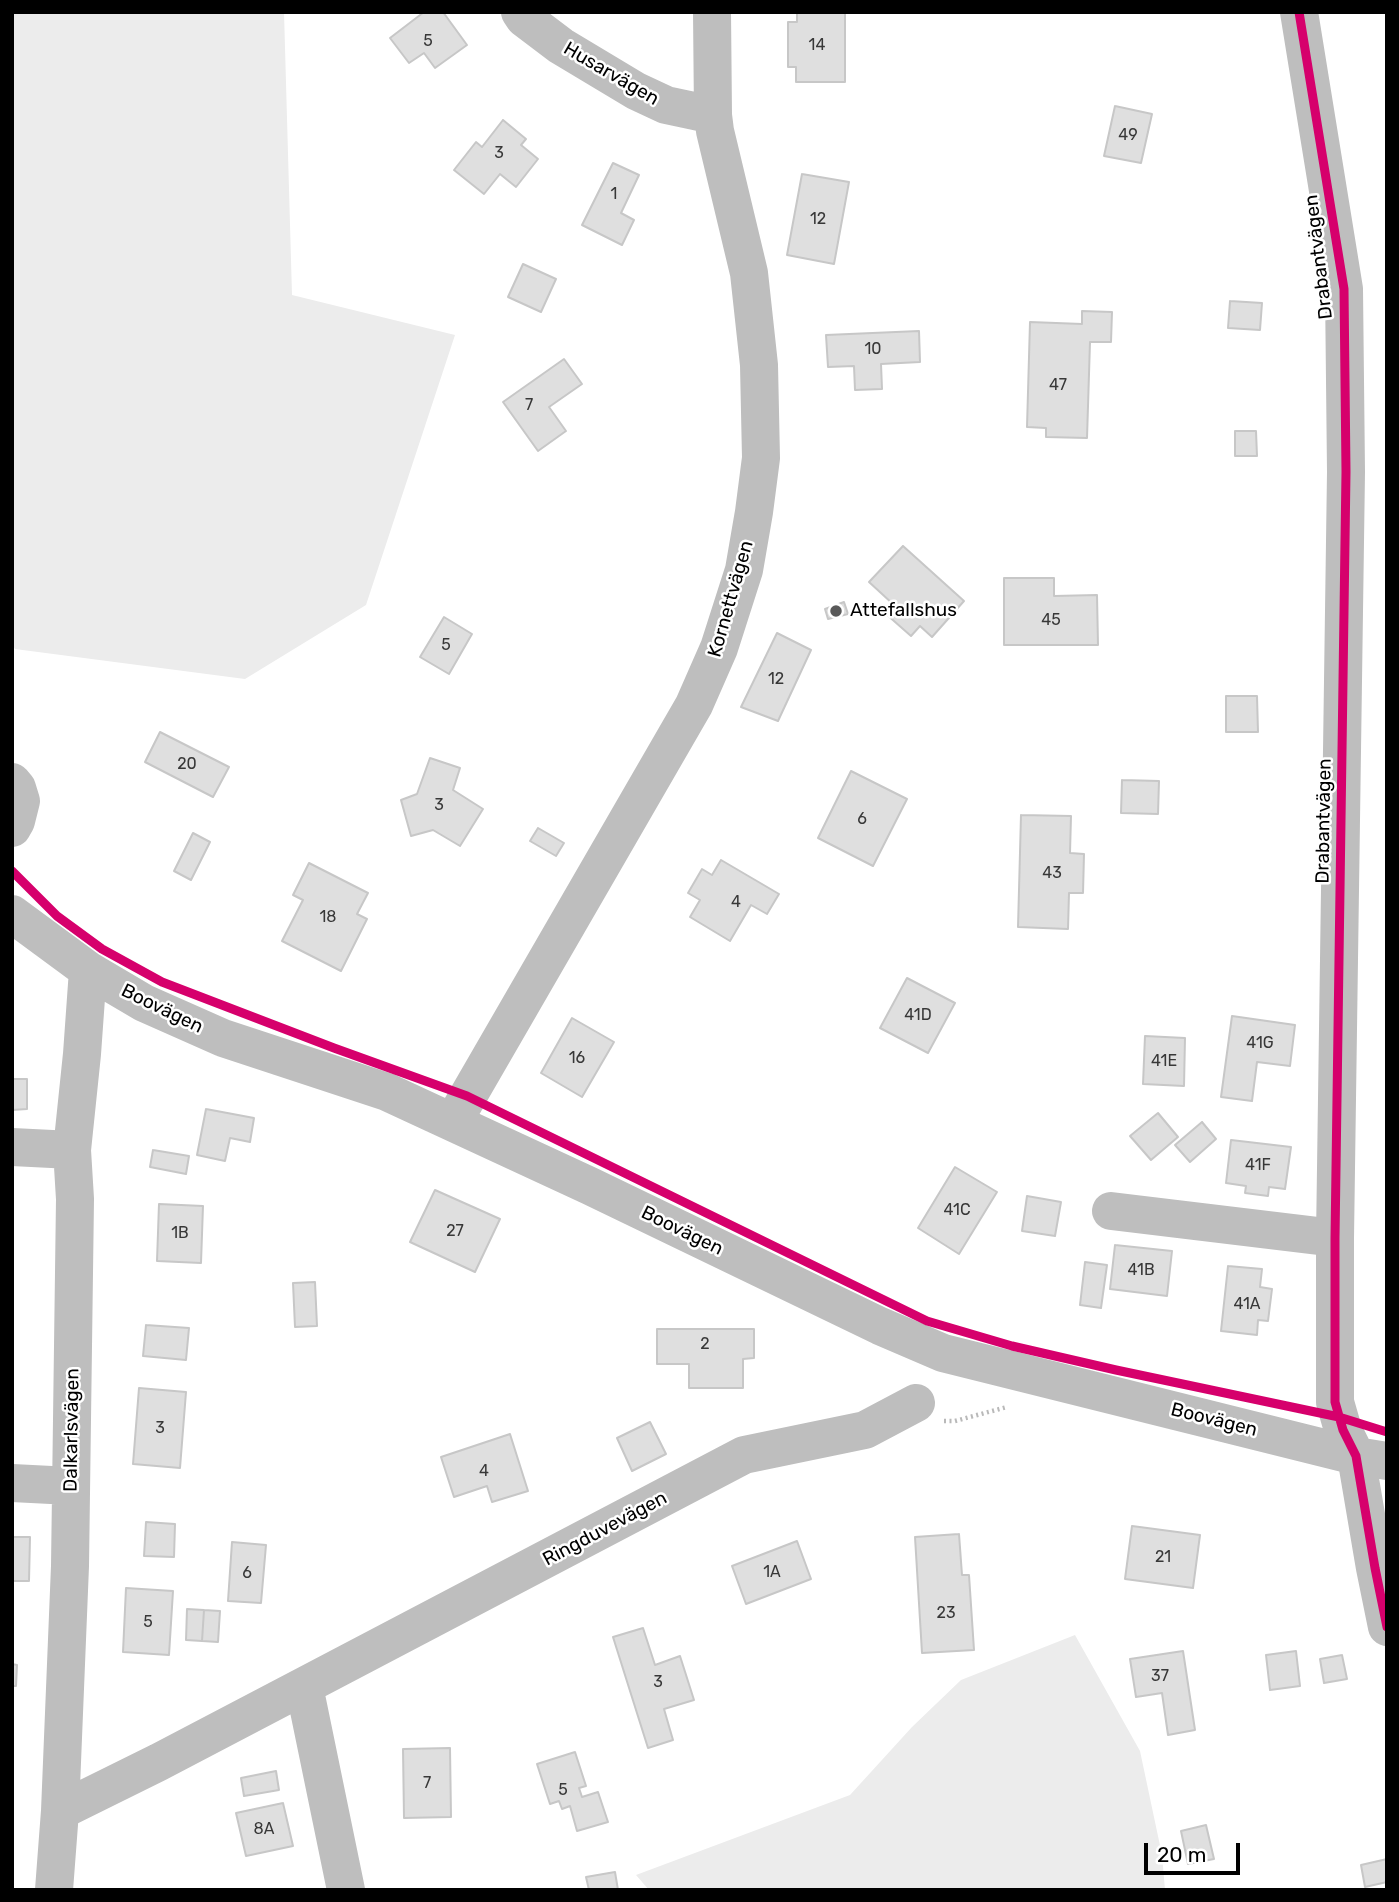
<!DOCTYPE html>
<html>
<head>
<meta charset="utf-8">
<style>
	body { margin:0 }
	#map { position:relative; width:1399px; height:1902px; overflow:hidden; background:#fff; font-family:Rubik,sans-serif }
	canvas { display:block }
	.frame { position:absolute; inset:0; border:14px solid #000; pointer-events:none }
	.scale { position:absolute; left:1144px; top:1843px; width:96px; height:32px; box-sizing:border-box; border:4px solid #000; border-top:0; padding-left:9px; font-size:21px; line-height:24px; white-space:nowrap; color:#000; -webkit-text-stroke:5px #fff; paint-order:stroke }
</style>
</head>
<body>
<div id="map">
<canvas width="1399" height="1902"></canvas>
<div class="frame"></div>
<div class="scale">20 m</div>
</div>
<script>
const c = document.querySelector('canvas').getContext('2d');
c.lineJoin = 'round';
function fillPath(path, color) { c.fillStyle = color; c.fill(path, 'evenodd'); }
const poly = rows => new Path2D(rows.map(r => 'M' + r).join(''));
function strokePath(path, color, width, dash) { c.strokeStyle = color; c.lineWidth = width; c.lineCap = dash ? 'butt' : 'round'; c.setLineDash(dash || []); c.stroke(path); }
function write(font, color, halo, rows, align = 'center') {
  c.font = font + ' Rubik,sans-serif'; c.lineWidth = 5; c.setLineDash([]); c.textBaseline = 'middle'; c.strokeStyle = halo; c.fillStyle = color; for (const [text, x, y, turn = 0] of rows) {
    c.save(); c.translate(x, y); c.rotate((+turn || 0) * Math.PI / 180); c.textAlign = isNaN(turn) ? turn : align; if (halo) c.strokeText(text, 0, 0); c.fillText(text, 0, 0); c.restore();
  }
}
fillPath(poly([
	[12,12,284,12,292,295,455,335,366,605,245,679,15,649,12,644],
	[1075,1635,1140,1751,1162,1855,1165,1890,649,1890,636,1875,850,1795,912,1727,961,1680]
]), '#ececec');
const building = poly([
	[424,12,443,12,467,45,435,68,424,53,409,63,390,38,424,12],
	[797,12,845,12,845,82,796,82,796,67,788,67,788,22,797,22,797,12],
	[1115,106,1152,114,1141,163,1104,156,1115,106],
	[503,120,526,139,521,145,538,159,516,187,500,174,484,194,454,170,476,142,482,147,503,120],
	[613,163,639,175,621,213,634,220,622,245,582,225,613,163],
	[802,174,849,182,834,264,787,255,802,174],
	[523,264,556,279,541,312,508,297,523,264],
	[1230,301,1262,303,1260,330,1228,328,1230,301],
	[1082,311,1112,312,1111,342,1090,342,1087,438,1046,437,1046,428,1027,427,1030,322,1082,324,1082,311],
	[919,331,920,362,881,364,882,389,855,390,854,366,828,367,826,335,919,331],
	[564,359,582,384,549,407,566,431,538,451,503,402,564,359],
	[1235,431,1256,431,1257,456,1235,456,1235,431],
	[903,546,964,601,932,637,920,626,911,636,886,614,894,605,869,582,903,546],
	[1004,578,1054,578,1054,596,1097,595,1098,645,1004,645,1004,578],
	[844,602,848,614,828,619,825,609,844,602],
	[444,617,472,634,449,674,420,657,444,617],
	[777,633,811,650,778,721,741,707,777,633],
	[1226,696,1257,696,1258,732,1226,732,1226,696],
	[160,732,229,767,213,797,145,762,160,732],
	[430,758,460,768,453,790,483,809,460,846,433,830,411,836,401,800,417,794,430,758],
	[851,771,907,799,873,866,818,838,851,771],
	[1122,780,1159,781,1158,814,1121,813,1122,780],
	[1021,815,1071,816,1070,853,1084,854,1083,893,1069,893,1068,929,1018,927,1021,815],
	[538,828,564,843,556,856,530,841,538,828],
	[193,833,210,842,191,880,174,871,193,833],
	[721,860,779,894,767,914,751,905,730,941,690,917,700,900,688,893,702,869,712,875,721,860],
	[309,863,368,893,357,914,367,919,341,971,282,941,303,900,293,895,309,863],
	[907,978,955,1003,928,1053,880,1028,907,978],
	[1232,1016,1295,1025,1290,1066,1257,1062,1252,1101,1221,1097,1232,1016],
	[572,1018,614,1042,582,1097,541,1073,572,1018],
	[1145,1036,1185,1038,1184,1086,1143,1084,1145,1036],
	[12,1079,27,1079,27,1109,12,1110,12,1079],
	[206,1109,254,1118,250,1142,230,1138,225,1161,197,1155,206,1109],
	[1158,1113,1178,1137,1151,1160,1130,1136,1158,1113],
	[1202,1122,1216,1139,1190,1162,1175,1145,1202,1122],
	[1231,1140,1291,1147,1285,1189,1269,1187,1268,1196,1245,1193,1246,1186,1226,1183,1231,1140],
	[153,1150,189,1156,186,1174,150,1167,153,1150],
	[955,1167,997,1192,959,1254,918,1228,955,1167],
	[435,1190,500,1219,475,1272,410,1242,435,1190],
	[1027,1196,1061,1202,1055,1236,1022,1231,1027,1196],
	[159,1204,203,1206,201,1263,157,1261,159,1204],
	[1115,1245,1172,1251,1167,1296,1110,1289,1115,1245],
	[1085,1262,1107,1265,1101,1308,1080,1305,1085,1262],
	[1228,1266,1262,1269,1260,1287,1272,1289,1268,1321,1258,1320,1257,1335,1221,1331,1228,1266],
	[315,1282,317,1326,295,1327,293,1283,315,1282],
	[146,1325,189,1328,186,1360,143,1356,146,1325],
	[657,1329,754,1329,754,1358,743,1359,743,1388,689,1388,689,1364,657,1364,657,1329],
	[139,1388,186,1392,180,1468,133,1464,139,1388],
	[650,1422,666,1454,632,1471,617,1438,650,1422],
	[510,1434,528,1491,492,1502,487,1486,454,1497,441,1457,510,1434],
	[146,1522,175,1524,174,1557,144,1556,146,1522],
	[1132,1526,1200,1535,1193,1588,1125,1579,1132,1526],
	[959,1534,962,1575,969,1575,974,1650,922,1653,915,1537,959,1534],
	[12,1537,30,1537,29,1581,12,1581,12,1537],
	[797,1541,811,1579,746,1604,732,1566,797,1541],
	[232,1542,266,1545,261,1603,228,1601,232,1542],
	[126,1588,173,1591,169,1655,123,1652,126,1588],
	[187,1609,204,1610,202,1641,186,1640,187,1609],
	[204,1610,220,1611,218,1642,202,1641,204,1610],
	[643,1628,655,1665,680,1656,694,1700,664,1709,673,1740,648,1748,613,1637,643,1628],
	[1183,1651,1195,1730,1168,1735,1162,1693,1136,1697,1130,1659,1183,1651],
	[1296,1651,1300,1686,1270,1690,1266,1655,1296,1651],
	[1342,1655,1347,1679,1324,1683,1320,1659,1342,1655],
	[12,1664,17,1665,16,1686,12,1686,12,1664],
	[450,1748,451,1817,404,1818,403,1749,450,1748],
	[575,1752,586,1786,579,1788,582,1797,598,1792,608,1822,577,1831,570,1806,562,1809,559,1801,550,1804,537,1764,575,1752],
	[276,1771,279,1790,244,1796,241,1778,276,1771],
	[283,1803,293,1846,246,1856,236,1813,283,1803],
	[1206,1825,1214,1859,1188,1864,1181,1831,1206,1825],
	[1387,1859,1387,1882,1365,1887,1361,1865,1387,1859],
	[615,1872,618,1890,589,1890,586,1877,615,1872]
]);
fillPath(building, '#dfdfdf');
strokePath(building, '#c7c7c7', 2);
strokePath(poly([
	[944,1421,955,1421,1007,1407]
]), '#b9b9b9', 4.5, [2, 3.5]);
strokePath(poly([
	[520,12,524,18,561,46,636,91,666,105,713,115],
	[1299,12,1344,289,1346,472,1335,1238,1335,1402,1343,1430,1356,1456,1375,1568,1387,1627],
	[12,782,17,788,21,801,16,821,12,828],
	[12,914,88,970,144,1003,223,1038,387,1092,590,1186,880,1326,943,1353,1356,1456,1387,1461],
	[453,1122,694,705,719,648,744,570,754,512,761,458,759,365,749,273,715,131,713,115,712,12],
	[12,1147,72,1150],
	[1111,1211,1335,1238],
	[12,1483,71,1486],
	[60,1811,159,1762,304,1686],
	[54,1890,60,1811,70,1566,75,1199,72,1150,82,1054,88,970],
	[346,1890,304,1686,744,1455,865,1430,916,1403]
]), '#bebebe', 38);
strokePath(poly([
	[1299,12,1344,289,1346,472,1335,1238,1335,1402,1343,1430,1356,1456,1375,1568,1387,1627],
	[12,871,57,916,102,949,162,982,334,1048,467,1096,927,1321,1012,1346,1116,1370,1339,1417,1387,1432]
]), '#d6006c', 9);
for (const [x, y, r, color] of [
	[836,611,7,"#595959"]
]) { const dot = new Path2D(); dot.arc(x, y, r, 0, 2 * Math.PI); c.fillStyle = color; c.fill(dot); strokePath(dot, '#fff', 2.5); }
write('16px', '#383838', null, [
	["5",428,41],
	["14",817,45],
	["49",1128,135],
	["3",499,153],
	["1",614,194],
	["12",818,219],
	["10",873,349],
	["47",1058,385],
	["7",529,405],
	["45",1051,620],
	["5",446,645],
	["12",776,679],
	["20",187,764],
	["3",439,805],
	["6",862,819],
	["43",1052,873],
	["4",736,902],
	["18",328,917],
	["41D",918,1015],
	["41G",1260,1043],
	["16",577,1058],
	["41E",1164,1061],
	["41F",1258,1165],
	["41C",957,1210],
	["27",455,1231],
	["1B",180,1233],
	["41B",1141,1270],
	["41A",1247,1304],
	["2",705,1344],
	["3",160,1428],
	["4",484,1471],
	["21",1163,1557],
	["1A",772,1572],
	["6",247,1573],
	["23",946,1613],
	["5",148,1622],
	["37",1160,1676],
	["3",658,1682],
	["7",427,1783],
	["5",563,1790],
	["8A",264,1829]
]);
write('19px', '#000', '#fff', [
	["Husarvägen",611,74,30],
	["Drabantvägen",1319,257,-97],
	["Kornettvägen",731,599,-74],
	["Drabantvägen",1324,821,-89],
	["Boovägen",162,1009,26],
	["Boovägen",682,1231,26],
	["Boovägen",1214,1420,14],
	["Dalkarlsvägen",72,1430,-89],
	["Ringduvevägen",605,1529,-28]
]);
write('19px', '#000', '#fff', [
	["Attefallshus",850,611]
], 'left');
</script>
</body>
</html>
